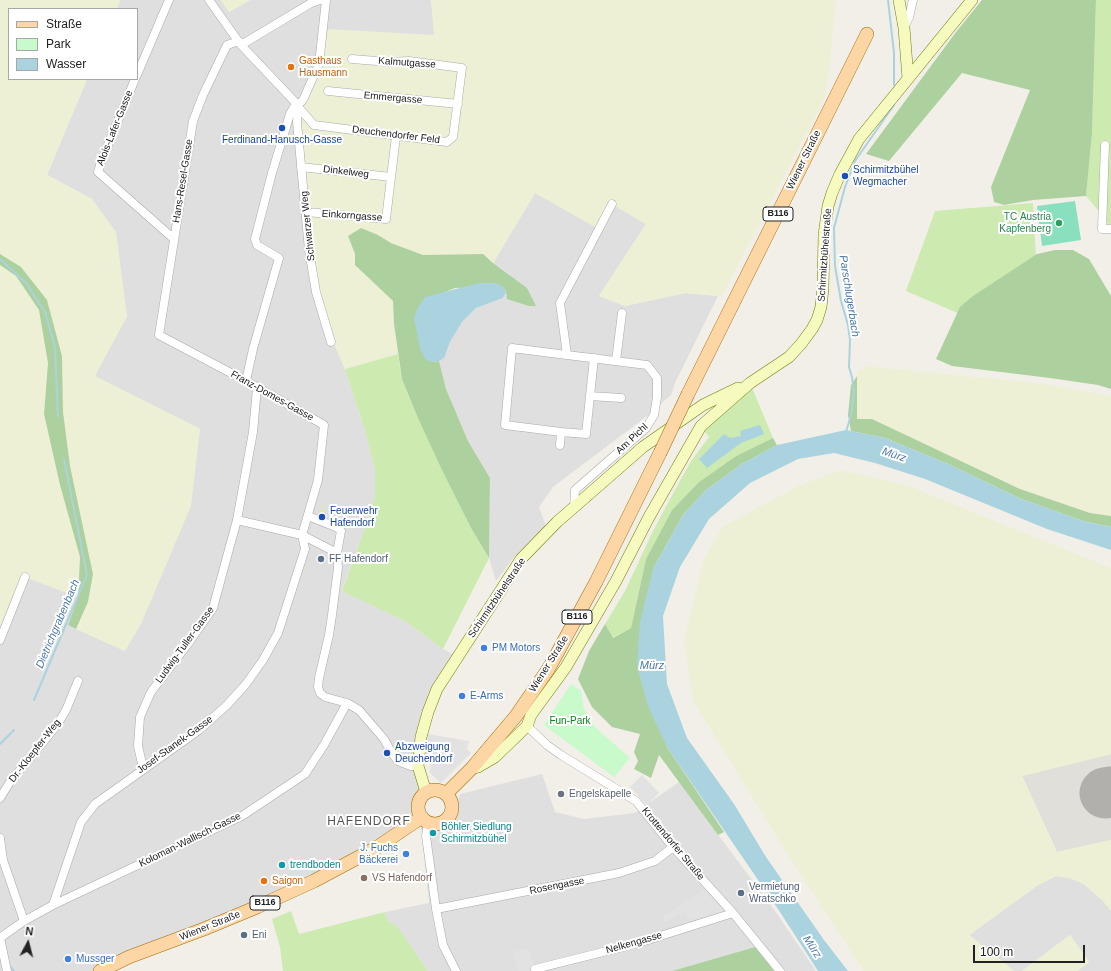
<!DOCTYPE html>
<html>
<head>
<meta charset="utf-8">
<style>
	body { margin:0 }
	#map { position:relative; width:1111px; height:971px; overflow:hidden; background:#f2efe9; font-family:Arial,sans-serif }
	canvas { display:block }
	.legend { position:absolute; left:8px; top:8px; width:130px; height:72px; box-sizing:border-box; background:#fff; border:1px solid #a7a7a7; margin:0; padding:5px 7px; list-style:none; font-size:12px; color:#222 }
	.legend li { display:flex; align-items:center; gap:8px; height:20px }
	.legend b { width:20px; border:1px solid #a7a7a7 }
	.north { position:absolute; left:8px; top:923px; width:40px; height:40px; -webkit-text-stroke:3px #fff; paint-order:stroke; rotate:7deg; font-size:11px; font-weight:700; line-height:16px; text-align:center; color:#222 }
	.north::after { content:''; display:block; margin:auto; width:14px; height:18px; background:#222; clip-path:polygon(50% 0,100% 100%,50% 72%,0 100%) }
	.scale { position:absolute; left:973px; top:945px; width:112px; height:18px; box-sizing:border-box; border:2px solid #222; border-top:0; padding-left:5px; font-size:12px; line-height:14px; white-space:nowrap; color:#222; -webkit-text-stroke:3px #fff; paint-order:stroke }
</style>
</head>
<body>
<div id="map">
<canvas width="1111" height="971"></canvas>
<ul class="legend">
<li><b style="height:5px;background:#fcd6a4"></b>Straße</li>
<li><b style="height:11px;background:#c8facc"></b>Park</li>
<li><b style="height:11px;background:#aad3df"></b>Wasser</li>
</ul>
<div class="north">N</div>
<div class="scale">100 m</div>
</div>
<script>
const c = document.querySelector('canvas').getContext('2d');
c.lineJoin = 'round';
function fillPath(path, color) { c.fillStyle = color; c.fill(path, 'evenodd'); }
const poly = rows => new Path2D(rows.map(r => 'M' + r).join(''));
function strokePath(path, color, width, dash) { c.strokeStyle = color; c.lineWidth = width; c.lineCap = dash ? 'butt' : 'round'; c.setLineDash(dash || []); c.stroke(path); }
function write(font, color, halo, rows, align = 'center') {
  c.font = font + ' Arial,sans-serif'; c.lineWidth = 4; c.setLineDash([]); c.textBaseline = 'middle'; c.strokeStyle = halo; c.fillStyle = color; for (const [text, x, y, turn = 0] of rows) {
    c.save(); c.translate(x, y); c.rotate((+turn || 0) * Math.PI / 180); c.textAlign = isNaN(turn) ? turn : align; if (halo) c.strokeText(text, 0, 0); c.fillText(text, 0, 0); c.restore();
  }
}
fillPath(poly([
	[120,0,221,0,229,12,250,0,431,0,435,35,322,64,307,101,302,110,325,323,345,369,366,434,375,470,375,495,369,517,342,590,405,621,443,649,458,657,437,689,421,737,425,793,421,797,419,802,420,814,376,848,100,971,0,971,0,640,25,577,78,597,68,625,125,651,200,429,94,376,127,316,92,199,47,175,87,79,137,79,137,9,117,9],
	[535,193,596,227,610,203,646,224,599,296,625,306,685,293,718,296,675,383,671,395,647,416,553,487,539,507,546,526,515,556,496,581,489,558,490,478,468,441,446,389,439,361,444,358,450,342,462,322,476,308,503,298,506,292,510,275,493,263],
	[542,774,555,812,584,819,635,813,679,782,775,911,816,971,776,971,755,947,672,971,428,971,412,948,388,922,385,912,429,903,421,826,435,826,453,817,460,794],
	[1056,876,1070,878,1084,884,1104,902,1111,911,1111,971,1077,971,1089,962,1070,935,1022,971,1014,971,969,935,1038,885]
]), '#e0dfdf');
fillPath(poly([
	[1111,754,1111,840,1057,852,1022,776]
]), '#e1dfda');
fillPath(poly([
	[0,0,120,0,117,9,9,9,9,79,87,79,47,175,92,199,116,232,127,316,95,376,200,429,191,506,141,624,125,651,76,629,88,602,93,574,70,466,63,412,62,356,47,300,21,267,0,254],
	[221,0,250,0,229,12],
	[431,0,836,0,829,75,824,99,722,296,685,293,625,306,599,296,646,224,610,203,597,228,535,193,493,263,483,254,423,255,388,242,378,235,355,254,355,265,393,301,394,324,398,354,345,369,325,323,316,292,299,128,302,110,307,101,322,64,328,29,434,35],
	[0,265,16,276,39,310,48,363,44,414,60,485,80,557,78,597,25,577,0,640],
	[864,366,1046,384,1111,396,1111,516,1090,513,1020,489,872,419,857,419,857,370,864,370],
	[840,470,906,485,1111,568,1111,754,1022,776,1057,852,1111,840,1111,911,1104,902,1084,884,1070,878,1056,876,1038,885,969,935,1014,971,864,971,793,863,693,701,684,640,704,559,722,527,798,486],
	[1070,935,1089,962,1077,971,1022,971]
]), '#eef0d5');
fillPath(poly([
	[1096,0,1111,0,1111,225,1107,223,1106,220,1086,196,1092,134],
	[1033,203,1036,258,960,314,906,291,935,211],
	[398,354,402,379,417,416,471,528,489,558,443,649,405,621,342,591,369,517,375,495,375,470,366,434,345,369],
	[750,383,773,438,736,456,699,482,672,510,646,559,631,628,612,638,605,624,625,591,652,533,670,499,691,461,709,437,701,426],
	[291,911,299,934,385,912,388,922,396,925,428,971,283,971,280,947,272,919]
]), '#cdebb0');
fillPath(poly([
	[982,0,1096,0,1092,134,1086,196,1033,200,1004,205,994,202,991,187,1030,90,962,73,889,161,866,154,956,32],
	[361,228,378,235,391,243,423,255,483,254,493,263,527,288,536,306,529,306,507,299,506,292,503,287,455,288,445,292,431,362,439,361,446,389,468,441,490,478,489,558,471,528,442,470,417,416,402,379,394,324,393,301,355,265,355,254,348,236],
	[1055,250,1073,250,1089,259,1111,296,1111,389,1098,385,1050,378,952,366,936,359,960,307,973,296,1037,254],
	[0,254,21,267,47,300,62,356,63,412,70,466,93,574,88,602,76,629,68,625,78,597,80,557,60,485,44,414,48,363,39,310,16,276,0,265],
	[857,376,857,419,872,419,1020,489,1090,513,1111,516,1111,527,1083,521,1021,499,948,464,885,438,851,431,848,415,851,385],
	[773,438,777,445,742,464,706,490,683,515,653,569,667,747,724,832,718,835,659,755,651,778,634,769,638,761,634,752,640,734,612,727,592,707,578,679,589,651,605,624,613,638,631,628,646,559,672,510,699,482,736,456],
	[755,947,774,971,672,971]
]), '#add19e');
fillPath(poly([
	[571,684,581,691,584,709,595,727,630,758,614,777,544,725]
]), '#c8facc');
fillPath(poly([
	[1075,201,1081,240,1042,246,1037,206]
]), '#88e0be');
fillPath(poly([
	[313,524,337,533,333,544,309,535],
	[428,734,469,741,467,749,471,753,441,783,430,773,431,757,425,756],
	[642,775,659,793,647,805,630,787],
	[705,889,725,913,716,916,689,919,684,911,666,922,662,917],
	[529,948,535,971,518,971,513,952]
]), '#e2e2e2');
fillPath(poly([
	[479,283,496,283,503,287,506,292,503,298,476,308,462,322,450,342,444,358,439,361,431,362,425,359,420,348,414,318,417,309,425,297],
	[760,425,764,434,741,443,707,468,699,459,724,434,730,438,741,436,740,431],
	[846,430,885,438,948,464,1021,499,1083,521,1111,527,1111,550,1047,529,925,479,875,463,834,453,798,459,750,483,709,519,680,567,663,616,667,684,687,738,734,804,766,857,824,940,848,971,818,971,778,909,667,747,648,706,637,666,640,622,653,569,683,515,706,490,742,464,777,445]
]), '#aad3df');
strokePath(poly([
	[888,0,894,53,894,85],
	[0,259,26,283,45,312,55,347,58,416],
	[846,432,851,415,854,392,852,377,849,367,850,340,848,325,841,301,835,266,834,228,845,187,855,161,894,105],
	[34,700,87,575,64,459],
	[0,744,14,730],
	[11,967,14,971]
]), '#aad3df', 2);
strokePath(poly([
	[1105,793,1111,792]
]), '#b1b0ac', 51);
const street = poly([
	[209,0,241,45,295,102],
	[904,28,909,17,913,0],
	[241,45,311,3,320,0],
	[137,75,169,0],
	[135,79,101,162,98,172,174,239],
	[328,91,458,104],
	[300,103,303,100,319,64,326,0],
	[299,108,314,125,447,142,453,137,462,68,409,61,389,62,352,59],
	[298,109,297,122,309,250,316,292,331,342],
	[1105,145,1102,229,1111,229],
	[301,167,391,177],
	[306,212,386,219,396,136],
	[567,355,560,303,612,204],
	[616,361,622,313],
	[246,381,253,349,279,258,257,245,255,239,272,173,290,114,294,107],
	[590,396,621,398],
	[560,445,561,432],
	[574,508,575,490,646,428,654,415,657,397,657,378,647,365,567,355,512,348,505,425,561,432,586,434,594,358],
	[308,516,336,527,341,531,337,553,338,568,332,615,329,635,319,678,318,687,320,693,325,697,347,703,359,710,384,739,391,752,398,761,411,766,418,766],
	[237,520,302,535,337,553],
	[0,640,25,577],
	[527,726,547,745,561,755,636,801,673,847,733,913,780,971],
	[143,768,138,746,140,717,151,692,190,641,213,608,237,520,253,432,257,388],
	[0,798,10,782,57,725,66,710,78,681],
	[428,822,426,836,436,909,443,945,456,971],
	[0,838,3,860,24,921],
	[53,905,81,822,95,804,199,730,227,705,246,684,263,660,278,633,305,549,302,535,318,480,324,425,246,381,159,335,193,121,203,95,227,45,239,41],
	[436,909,619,873,655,861,673,847],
	[0,938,24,921,53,905,242,816,305,774,324,745,347,703],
	[0,938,7,971],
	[535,969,635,944,733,913]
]);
const secondary = poly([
	[899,0,904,28,908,78],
	[472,768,478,767,495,757,527,726,531,715,566,667,616,581,649,517,701,426,750,383,789,357,801,344,812,329,817,320,821,307,823,288,824,235,828,206,832,193,840,174,859,139,972,0],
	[426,792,418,766,421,737,428,712,437,689,521,559,557,522,643,447,703,405,738,388]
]);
const primary = poly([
	[688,394,867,34],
	'418 807a17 17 0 1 1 34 0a17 17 0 1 1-34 0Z',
	[446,794,472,768,516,716,549,668,596,582,660,453],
	[100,971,129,957,204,929,257,907,314,881,376,848,422,817]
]);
strokePath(street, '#a9a9a9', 9);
strokePath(secondary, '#707d05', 12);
strokePath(primary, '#a06b00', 14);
strokePath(street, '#fff', 8);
strokePath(secondary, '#f7fabf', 11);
strokePath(primary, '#fcd6a4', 13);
const primaryBridge = poly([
	[660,453,688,394]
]);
strokePath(primaryBridge, '#a06b00', 14, []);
strokePath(primaryBridge, '#fcd6a4', 13);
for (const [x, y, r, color] of [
	[291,67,4,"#e8710a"],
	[282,128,4,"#1a4fb4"],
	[845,176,4,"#1a4fb4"],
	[1059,223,4,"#2e9e5b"],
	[322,517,4,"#1a4fb4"],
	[321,559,4,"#5c6f8a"],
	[484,648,4,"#3f7fe0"],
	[462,696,4,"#3f7fe0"],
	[387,753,4,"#1a4fb4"],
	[561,794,4,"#6b7280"],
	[433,833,4,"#0f9aa8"],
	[406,854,4,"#3f7fe0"],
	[282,865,4,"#0f9aa8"],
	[364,878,4,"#8d6e63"],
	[264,881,4,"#e8710a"],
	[741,893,4,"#5c6f8a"],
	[244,935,4,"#5c6f8a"],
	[68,959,4,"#3f7fe0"]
]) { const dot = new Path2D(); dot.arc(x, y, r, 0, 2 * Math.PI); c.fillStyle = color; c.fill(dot); strokePath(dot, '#fff', 1.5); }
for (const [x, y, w] of [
	[778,214,30],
	[577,617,30],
	[265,903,30]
]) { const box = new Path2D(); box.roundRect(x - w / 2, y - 7, w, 14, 3); c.fillStyle = '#fff'; c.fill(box); strokePath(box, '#222', 1); }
write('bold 9px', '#222', null, [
	["B116",778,214],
	["B116",577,617],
	["B116",265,903]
]);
write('10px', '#c56008', '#fff', [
	["Gasthaus",299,61],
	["Hausmann",299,73],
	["Saigon",272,881]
], 'left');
write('10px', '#222', '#fff', [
	["Kalmutgasse",407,63,4],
	["Emmergasse",393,98,5],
	["Alois-Lafer-Gasse",115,128,-68],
	["Deuchendorfer Feld",396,135,7],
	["Wiener Straße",804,160,-64],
	["Dinkelweg",346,172,7],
	["Hans-Resel-Gasse",183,181,-81],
	["Einkorngasse",352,216,4],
	["Schwarzer Weg",308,226,-96],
	["Schirmitzbühelstraße",825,255,-86],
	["Franz-Domes-Gasse",272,396,29],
	["Am Pichl",632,439,-43],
	["Schirmitzbühelstraße",497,598,-56],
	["Ludwig-Tuller-Gasse",185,645,-54],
	["Wiener Straße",549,664,-58],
	["Josef-Stanek-Gasse",175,745,-36],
	["Dr.-Kloepfer-Weg",35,751,-52],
	["Koloman-Wallisch-Gasse",190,840,-26],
	["Krottendorfer Straße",673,844,50],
	["Rosengasse",557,886,-11],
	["Wiener Straße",210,926,-22],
	["Nelkengasse",634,943,-16]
]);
write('10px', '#164399', '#fff', [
	["Ferdinand-Hanusch-Gasse",282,140,"center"],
	["Schirmitzbühel",853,170],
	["Wegmacher",853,182],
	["Feuerwehr",330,511],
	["Hafendorf",330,523],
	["Abzweigung",395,747],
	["Deuchendorf",395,759]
], 'left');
write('10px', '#27864d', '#fff', [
	["TC Austria",1051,217],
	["Kapfenberg",1051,229]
], 'right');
write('10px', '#4e5e75', '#fff', [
	["FF Hafendorf",329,559],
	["Vermietung",749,887],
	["Wratschko",749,899],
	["Eni",252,935]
], 'left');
write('10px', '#366cbe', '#fff', [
	["PM Motors",492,648],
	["E-Arms",470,696],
	["J. Fuchs",398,848,"right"],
	["Bäckerei",398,860,"right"],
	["Mussger",76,959]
], 'left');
write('10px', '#0c8416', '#fff', [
	["Fun-Park",570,721]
]);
write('10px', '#5b616d', '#fff', [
	["Engelskapelle",569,794]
], 'left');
write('10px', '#0d838f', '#fff', [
	["Böhler Siedlung",441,827],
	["Schirmitzbühel",441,839],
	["trendboden",290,865]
], 'left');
write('10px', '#785e54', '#fff', [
	["VS Hafendorf",372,878]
], 'left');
write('italic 11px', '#4a7aab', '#fff', [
	["Parschlugerbach",849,296,81],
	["Mürz",894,455,19],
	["Dietrichgrabenbach",58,624,-67],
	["Mürz",652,666],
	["Mürz",812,947,57]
]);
c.letterSpacing = '1px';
write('12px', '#555', '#fff', [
	["HAFENDORF",369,822]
]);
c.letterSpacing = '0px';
</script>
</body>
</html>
